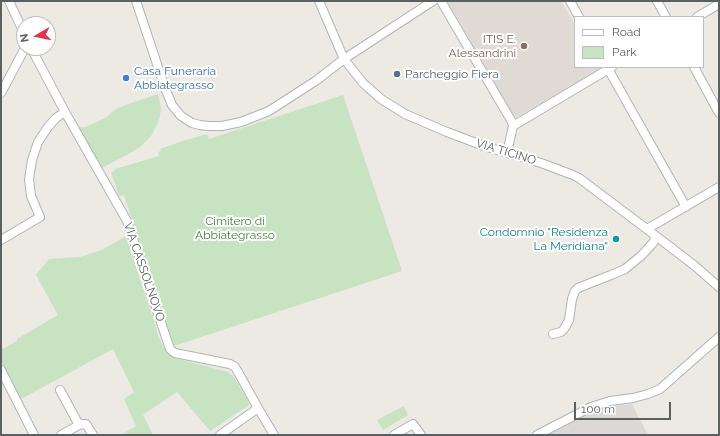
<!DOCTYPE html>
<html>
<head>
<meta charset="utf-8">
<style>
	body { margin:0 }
	#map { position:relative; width:720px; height:436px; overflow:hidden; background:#ede9e3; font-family:Raleway,sans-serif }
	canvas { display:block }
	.frame { position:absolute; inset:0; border:2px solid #5b6063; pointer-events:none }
	.legend { position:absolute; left:574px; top:16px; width:130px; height:52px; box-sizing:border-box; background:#fff; border:1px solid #bdbfc1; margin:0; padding:5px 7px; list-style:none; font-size:12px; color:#5b6063 }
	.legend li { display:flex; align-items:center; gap:8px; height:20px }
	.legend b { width:20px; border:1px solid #bdbfc1 }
	.north { position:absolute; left:16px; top:16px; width:40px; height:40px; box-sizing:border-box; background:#fff; border:1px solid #bdbfc1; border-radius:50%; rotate:261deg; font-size:11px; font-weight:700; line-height:16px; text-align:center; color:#5b6063 }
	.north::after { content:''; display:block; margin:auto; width:14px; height:18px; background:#de3848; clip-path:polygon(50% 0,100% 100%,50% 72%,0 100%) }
	.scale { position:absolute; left:574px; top:402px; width:97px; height:18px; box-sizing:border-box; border:2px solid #5b6063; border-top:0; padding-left:5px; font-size:12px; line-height:14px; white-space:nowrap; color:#5b6063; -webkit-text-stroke:3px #fff; paint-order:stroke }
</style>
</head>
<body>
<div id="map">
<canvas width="720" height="436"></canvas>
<div class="frame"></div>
<ul class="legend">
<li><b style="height:5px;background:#fff"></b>Road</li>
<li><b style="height:11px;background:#c7e3c1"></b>Park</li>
</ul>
<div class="north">N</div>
<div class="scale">100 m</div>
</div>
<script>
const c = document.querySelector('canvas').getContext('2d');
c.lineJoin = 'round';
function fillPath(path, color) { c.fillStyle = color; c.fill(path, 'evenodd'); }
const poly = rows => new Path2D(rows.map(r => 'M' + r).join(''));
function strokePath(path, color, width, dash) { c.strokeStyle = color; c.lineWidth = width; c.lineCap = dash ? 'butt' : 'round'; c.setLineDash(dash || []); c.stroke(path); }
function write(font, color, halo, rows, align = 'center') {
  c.font = font + ' Raleway,sans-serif'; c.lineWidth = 4; c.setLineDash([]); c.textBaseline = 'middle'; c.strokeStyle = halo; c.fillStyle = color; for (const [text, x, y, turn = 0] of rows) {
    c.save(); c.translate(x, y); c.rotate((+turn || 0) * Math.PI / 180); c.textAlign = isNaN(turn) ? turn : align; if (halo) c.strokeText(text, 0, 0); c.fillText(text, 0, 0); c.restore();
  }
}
fillPath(poly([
	[632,404,648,435,542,435,584,413,598,408]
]), '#dcd8d5');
fillPath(poly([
	[447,1,561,1,575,24,575,67,600,67,600,70,517,117,514,116]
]), '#e0dad4');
fillPath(poly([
	[158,94,161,108,160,116,158,123,151,136,140,147,132,152,100,169,77,127,86,127,107,117,112,112,120,107],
	[343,95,402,271,174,346,124,195,119,196,111,172,115,171,115,169,159,156,158,152,161,151,160,149,183,141,207,134,209,139],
	[126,236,155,324,158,336,164,348,175,358,190,362,228,372,234,377,248,401,249,405,210,431,177,392,143,415,153,435,121,435,136,426,124,399,134,392,113,349,23,398,19,398,1,362,1,350,17,341,17,339,58,315,36,275,49,259,80,257,102,250],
	[404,406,408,415,383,430,377,420]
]), '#c7e3c1');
const minor = poly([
	[9,1,24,33],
	[136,1,165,88,172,105,181,116,192,123,200,125,208,126,222,126,241,122,269,111,317,80,344,59,433,1],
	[319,1,344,59,363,83,381,99,405,114,447,132,484,146,541,163,573,175,579,178,656,236,695,266,719,287],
	[441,1,512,122,513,126,507,153],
	[570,1,579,17],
	[657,1,666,17],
	[697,17,719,4],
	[31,48,65,112,127,221,170,349,172,351,175,353,230,364,235,367,238,372,258,408,274,435],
	[607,67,686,207],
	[694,67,719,113],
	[1,93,25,48],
	[513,126,612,67],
	[647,229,719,187],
	[1,240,40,217,31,196,29,179,32,160,38,142,48,127,56,118,65,112],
	[553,334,561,332,564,329,569,320,572,299,575,291,578,288,583,286,611,275,625,269,641,256,653,243,656,236],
	[1,370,34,435],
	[60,390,79,425],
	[61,435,79,425,83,424,86,424,93,435],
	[220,435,258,408],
	[394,435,413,424,421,435],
	[537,435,591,407,610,401,633,398,648,394,660,389,719,337]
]);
strokePath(minor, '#b0b4b7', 10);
strokePath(minor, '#fff', 8);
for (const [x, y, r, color] of [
	[524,46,4,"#8d6e63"],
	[397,74,4,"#5c6f8a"],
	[126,78,4,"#3f7fe0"],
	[616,239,4,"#0f9aa8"]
]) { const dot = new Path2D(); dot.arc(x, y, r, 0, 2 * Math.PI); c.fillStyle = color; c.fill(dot); strokePath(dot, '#fff', 1.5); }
write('12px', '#785e54', '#fff', [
	["ITIS E.",516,39],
	["Alessandrini",516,53]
], 'right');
write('12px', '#366cbe', '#fff', [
	["Casa Funeraria",134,71],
	["Abbiategrasso",134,85]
], 'left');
write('12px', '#4e5e75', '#fff', [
	["Parcheggio Fiera",405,74]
], 'left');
write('12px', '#5b6063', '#fff', [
	["VIA TICINO",506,152,17],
	["VIA CASSOLNOVO",144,272,71]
]);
write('12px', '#44833a', '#fff', [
	["Cimitero di",235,221],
	["Abbiategrasso",235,235]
]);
write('12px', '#0d838f', '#fff', [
	["Condomnio \"Residenza",608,232],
	["La Meridiana\"",608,246]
], 'right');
</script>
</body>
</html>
